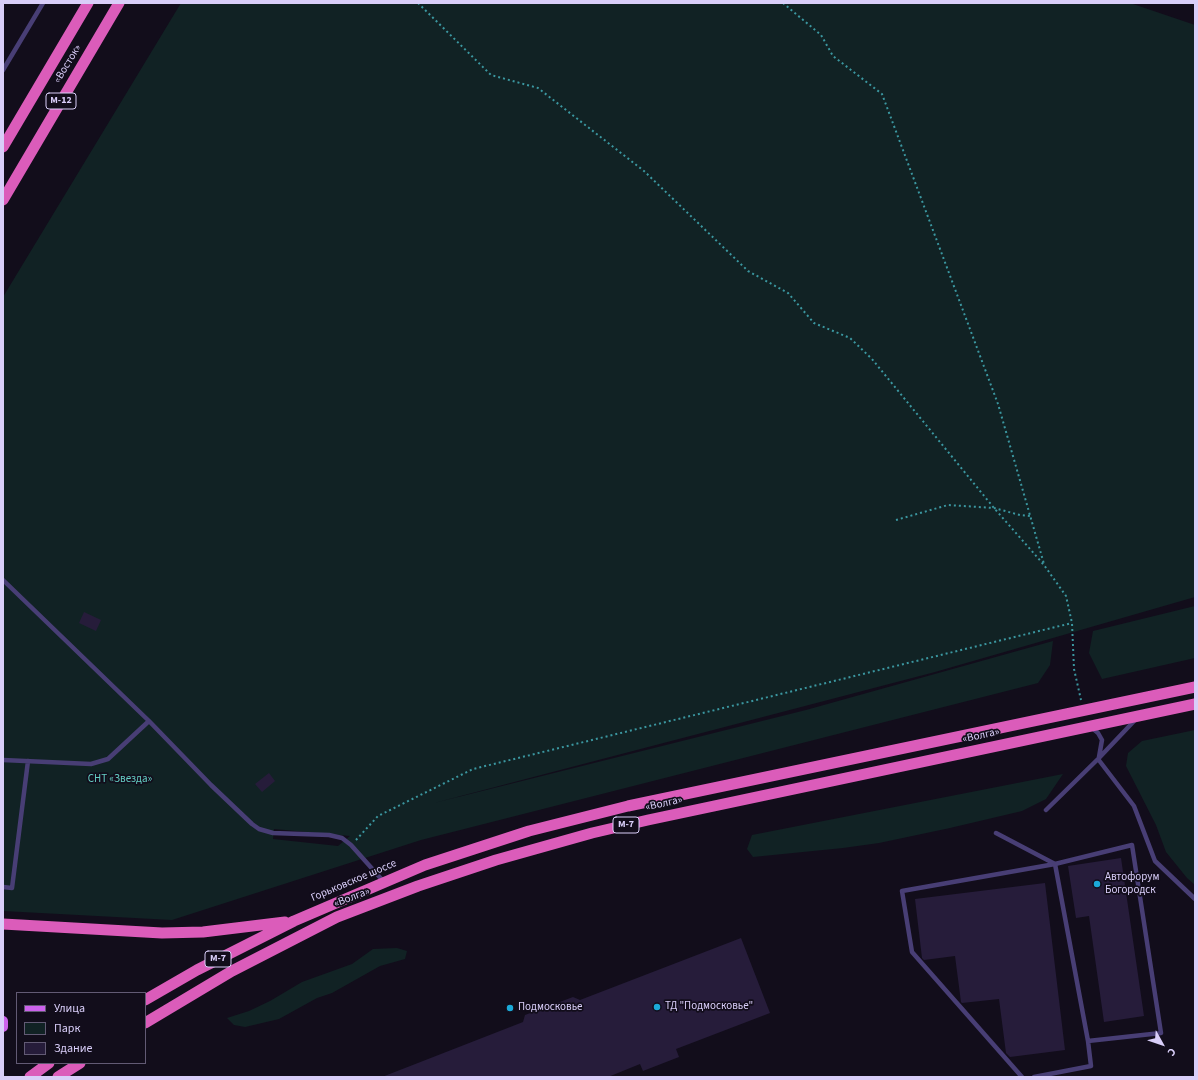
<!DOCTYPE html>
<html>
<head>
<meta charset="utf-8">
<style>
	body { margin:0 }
	#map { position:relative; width:1198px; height:1080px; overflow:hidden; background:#120d1b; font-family:"Source Sans 3",sans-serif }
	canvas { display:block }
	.frame { position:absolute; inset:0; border:4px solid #d9cef9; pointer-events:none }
	.legend { position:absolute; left:16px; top:992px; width:130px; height:72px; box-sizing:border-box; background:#120d1b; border:1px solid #625a74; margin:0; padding:5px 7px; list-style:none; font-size:12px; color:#d9cef9 }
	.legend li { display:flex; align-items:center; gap:8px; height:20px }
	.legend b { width:20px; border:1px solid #625a74 }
	.north { position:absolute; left:1142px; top:1024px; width:40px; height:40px; -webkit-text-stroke:3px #120d1b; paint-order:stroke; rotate:130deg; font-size:11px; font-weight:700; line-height:16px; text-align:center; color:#d9cef9 }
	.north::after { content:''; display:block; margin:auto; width:14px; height:18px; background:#d9cef9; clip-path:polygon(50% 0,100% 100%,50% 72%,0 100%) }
</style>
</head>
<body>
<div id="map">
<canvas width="1198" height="1080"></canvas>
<div class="frame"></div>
<ul class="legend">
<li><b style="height:5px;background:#cc62eb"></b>Улица</li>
<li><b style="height:11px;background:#112224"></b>Парк</li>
<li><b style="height:11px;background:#261c3a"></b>Здание</li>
</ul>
<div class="north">С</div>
</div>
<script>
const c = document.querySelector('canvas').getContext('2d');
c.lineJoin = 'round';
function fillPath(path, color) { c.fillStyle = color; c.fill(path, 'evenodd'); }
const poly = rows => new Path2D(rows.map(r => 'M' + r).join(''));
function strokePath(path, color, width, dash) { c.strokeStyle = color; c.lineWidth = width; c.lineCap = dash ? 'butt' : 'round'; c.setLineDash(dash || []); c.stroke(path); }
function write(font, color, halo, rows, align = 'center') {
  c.font = font + ' "Source Sans 3",sans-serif'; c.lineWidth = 3.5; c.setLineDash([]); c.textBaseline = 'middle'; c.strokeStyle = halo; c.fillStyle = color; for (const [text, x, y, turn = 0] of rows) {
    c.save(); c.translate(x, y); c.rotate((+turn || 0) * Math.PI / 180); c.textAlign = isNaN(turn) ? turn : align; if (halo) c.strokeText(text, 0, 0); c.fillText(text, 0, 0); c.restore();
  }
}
fillPath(poly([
	[181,3,1130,3,1195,25,1195,597,935,672,434,803,806,710,1053,641,1050,665,1038,683,421,840,172,920,3,911,3,297],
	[274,829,350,836,338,846,273,839],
	[1195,606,1195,658,1102,679,1089,653,1093,631],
	[1195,730,1195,885,1187,878,1166,852,1156,825,1126,766,1128,753,1142,741],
	[1063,774,1046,799,1022,811,950,828,879,843,843,848,753,857,747,849,752,835],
	[397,948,407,951,405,959,380,966,332,993,317,998,279,1019,245,1027,234,1025,227,1018,249,1011,270,1001,302,982,352,964,373,949]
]), '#112224');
fillPath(poly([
	[84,612,101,620,96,631,79,623],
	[269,773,275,781,262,792,255,784],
	[1121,858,1144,1016,1104,1022,1089,916,1076,918,1068,866],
	[1045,883,1065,1050,1010,1057,1006,1053,999,999,962,1003,961,1002,955,956,924,960,922,958,915,899],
	[741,938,770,1013,676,1049,679,1057,643,1071,640,1064,608,1077,382,1077,523,1022,525,1015,573,997,580,1000]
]), '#261c3a');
strokePath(poly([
	[418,3,491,75,538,88,644,171,748,271,788,293,814,323,850,338,872,359,994,508,1044,565,1066,596,1072,623,1074,669,1081,700],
	[783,3,821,35,833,56,882,94,998,404,1044,564],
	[896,520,948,505,994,508,1020,515,1031,516],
	[356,840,378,816,473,769,1072,623]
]), '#3b97a0', 2, [2, 3]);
strokePath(poly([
	[3,70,43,3],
	[3,580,149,721,211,785,252,824,259,829,273,833,329,835,342,838,351,845,384,882],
	[1091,727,1098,733,1102,740,1099,757],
	[1098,759,1134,806,1155,861,1195,899],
	[3,760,91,764,108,759,149,721],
	[1046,810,1098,759,1136,719],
	[996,833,1055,864],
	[1132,845,1161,1033,1088,1041,1055,864,1132,845],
	[3,887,12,888,28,761],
	[1022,1077,912,952,902,891,1055,864],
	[1034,1077,1091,1066,1088,1041]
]), '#483e75', 4.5);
strokePath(poly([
	[3,1021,3,1027]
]), '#cc62eb', 10);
strokePath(poly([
	[3,147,88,3],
	[3,200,119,3],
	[3,924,162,933,203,932,285,922],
	[145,1000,197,970,294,921,425,865,529,831,628,806,1195,687],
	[145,1023,232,971,337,917,418,886,496,860,592,833,648,820,1195,704],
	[30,1077,49,1063],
	[58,1077,80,1063]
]), '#db5cba', 11);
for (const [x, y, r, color] of [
	[1097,884,4,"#1ba9d8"],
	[657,1007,4,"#1ba9d8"],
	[510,1008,4,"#1ba9d8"]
]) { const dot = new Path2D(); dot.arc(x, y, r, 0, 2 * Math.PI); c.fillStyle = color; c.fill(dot); strokePath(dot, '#120d1b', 1.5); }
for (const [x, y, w] of [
	[61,101,30],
	[626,825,26],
	[218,959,26]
]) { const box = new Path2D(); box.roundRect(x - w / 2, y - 8, w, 16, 3); c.fillStyle = '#120d1b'; c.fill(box); strokePath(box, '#d9cef9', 1); }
write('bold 10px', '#d9cef9', null, [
	["М-12",61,101],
	["М-7",626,825],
	["М-7",218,959]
]);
write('11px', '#d9cef9', '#120d1b', [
	["«Восток»",68,64,-59],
	["«Волга»",981,736,-12],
	["«Волга»",664,804,-12],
	["Горьковское шоссе",354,881,-23],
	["«Волга»",352,898,-21]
]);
write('11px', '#64cfc4', '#120d1b', [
	["СНТ «Звезда»",120,780]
]);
write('11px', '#d9cef9', '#120d1b', [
	["Автофорум",1105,878],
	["Богородск",1105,891],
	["ТД \"Подмосковье\"",665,1007],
	["Подмосковье",518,1008]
], 'left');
</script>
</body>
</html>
